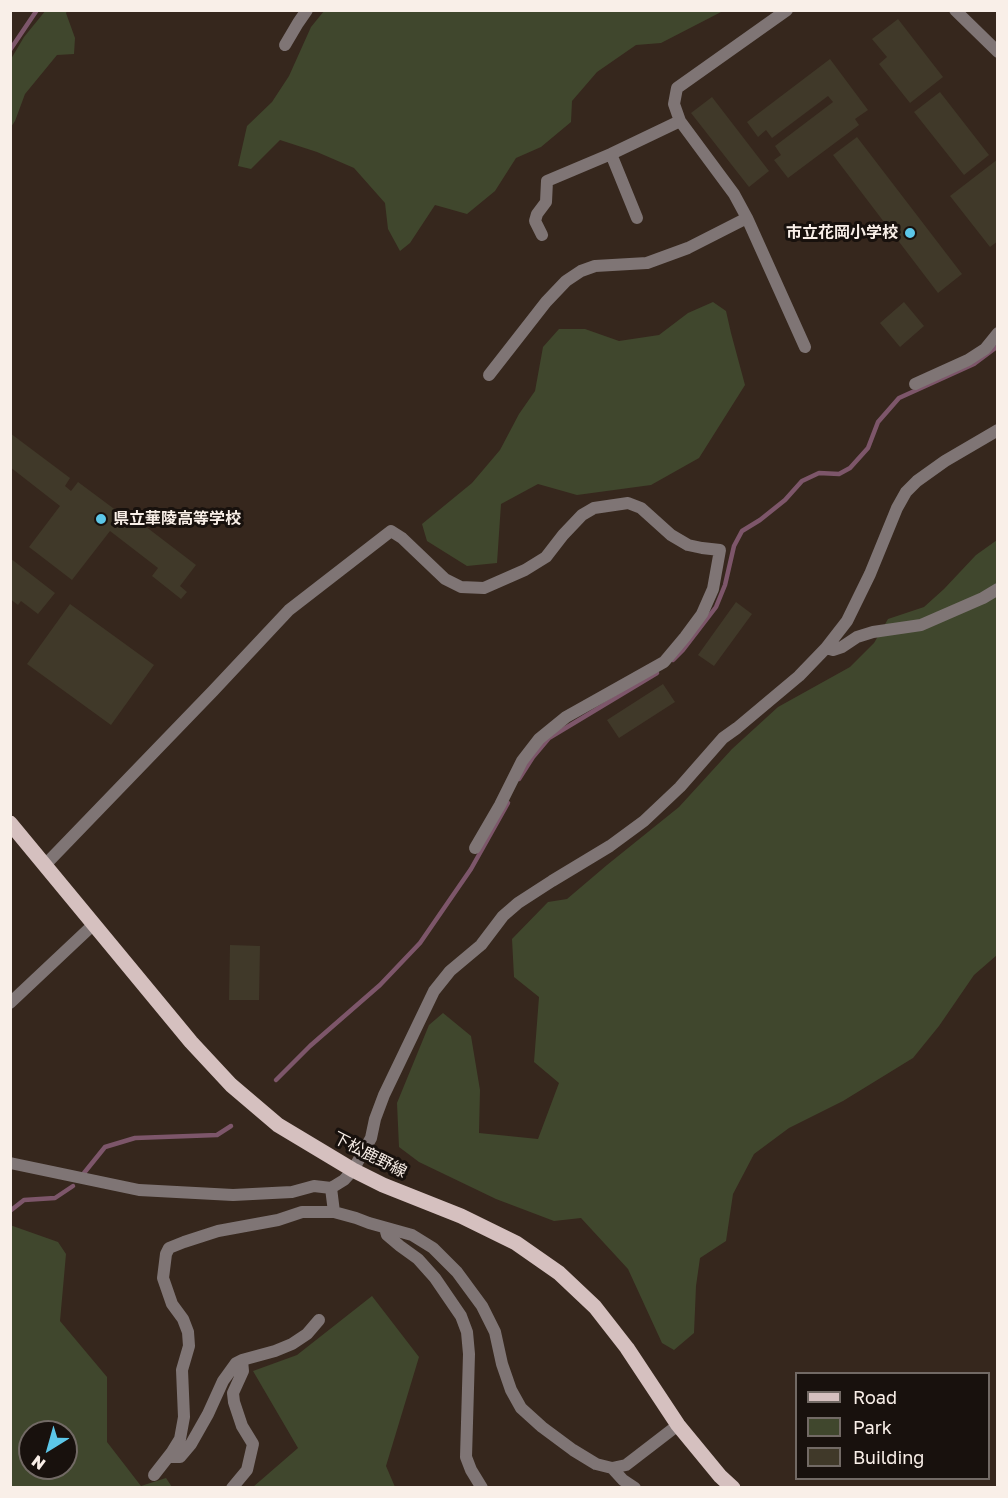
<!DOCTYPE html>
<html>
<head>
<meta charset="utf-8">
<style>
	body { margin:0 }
	#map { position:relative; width:1008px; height:1498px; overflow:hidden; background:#36271d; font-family:"Golos Text",sans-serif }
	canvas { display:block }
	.frame { position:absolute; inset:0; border:12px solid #f9efe8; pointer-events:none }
	.legend { position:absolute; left:795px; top:1372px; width:195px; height:108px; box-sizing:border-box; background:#18110d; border:2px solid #726a65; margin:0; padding:8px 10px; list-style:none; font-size:18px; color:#f9efe8 }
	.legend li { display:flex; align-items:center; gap:12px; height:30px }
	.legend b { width:30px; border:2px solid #726a65 }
	.north { position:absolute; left:18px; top:1420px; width:60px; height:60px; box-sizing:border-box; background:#18110d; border:2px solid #726a65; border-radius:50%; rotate:217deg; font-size:16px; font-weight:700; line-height:24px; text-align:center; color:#f9efe8 }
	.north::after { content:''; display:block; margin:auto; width:21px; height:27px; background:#5cc7e8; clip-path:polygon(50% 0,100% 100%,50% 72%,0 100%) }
</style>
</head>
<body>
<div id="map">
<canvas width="1008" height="1498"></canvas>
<div class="frame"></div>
<ul class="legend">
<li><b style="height:8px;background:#d5c0bf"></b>Road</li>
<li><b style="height:16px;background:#40472d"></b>Park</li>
<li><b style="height:16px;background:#403929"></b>Building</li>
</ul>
<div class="north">N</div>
</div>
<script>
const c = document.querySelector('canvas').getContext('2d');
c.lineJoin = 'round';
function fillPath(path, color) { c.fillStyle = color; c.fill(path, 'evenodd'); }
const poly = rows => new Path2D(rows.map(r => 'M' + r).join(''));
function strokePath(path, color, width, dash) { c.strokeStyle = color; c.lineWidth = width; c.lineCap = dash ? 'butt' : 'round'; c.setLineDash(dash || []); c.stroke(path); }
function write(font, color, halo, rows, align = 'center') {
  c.font = font + ' "Golos Text","Noto Sans JP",sans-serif'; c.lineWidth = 6; c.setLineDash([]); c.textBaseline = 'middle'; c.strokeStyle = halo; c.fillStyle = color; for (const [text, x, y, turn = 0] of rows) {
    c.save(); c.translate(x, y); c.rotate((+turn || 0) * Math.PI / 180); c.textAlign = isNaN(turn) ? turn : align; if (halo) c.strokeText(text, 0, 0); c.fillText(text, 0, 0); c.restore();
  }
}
fillPath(poly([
	[46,10,67,11,66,13,75,38,74,54,57,55,25,94,15,121,11,127,11,59,24,37],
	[324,11,324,10,723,11,661,43,636,45,597,72,572,101,571,122,541,147,516,158,495,191,467,214,435,205,410,243,400,251,388,229,385,203,354,168,317,152,280,140,251,169,238,166,247,126,272,102,289,76,311,27],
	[713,302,726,311,731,333,745,385,699,458,651,485,577,495,538,484,501,504,497,563,467,566,427,541,422,524,472,483,500,450,519,414,535,391,543,347,559,329,585,329,619,341,659,335,688,313],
	[997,540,997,955,974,975,939,1026,913,1058,843,1101,789,1128,754,1154,733,1194,726,1241,700,1258,696,1286,694,1333,674,1350,662,1343,628,1269,581,1218,554,1221,496,1199,419,1162,399,1147,397,1103,429,1025,443,1013,471,1036,480,1090,479,1133,538,1139,559,1083,534,1062,539,997,514,977,512,939,548,902,567,899,607,865,679,807,732,749,778,707,850,667,874,643,888,619,924,607,944,589,976,555],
	[10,1225,58,1242,66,1254,60,1321,107,1377,107,1442,141,1486,166,1478,172,1487,11,1487],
	[30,1432,66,1432,66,1468,30,1468],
	[372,1296,419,1357,386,1466,395,1487,253,1487,298,1448,253,1371,297,1355]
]), '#40472d');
strokePath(poly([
	[10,50,37,10],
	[673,660,683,650,716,607,725,585,734,546,742,531,760,520,785,500,802,481,819,473,839,474,850,468,868,448,878,422,899,398,974,364,998,346],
	[519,779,533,757,549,738,657,673],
	[276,1080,310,1046,380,985,420,943,471,869,508,803],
	[84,1173,105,1147,135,1138,217,1135,231,1126],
	[10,1211,24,1200,55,1198,73,1186]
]), '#7d566a', 4.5);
fillPath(poly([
	[898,19,943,77,910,103,879,64,887,57,872,39],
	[830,59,868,110,855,119,859,125,788,178,774,160,781,155,775,146,833,102,828,96,772,138,766,130,758,137,747,122],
	[940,92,989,155,964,175,914,112],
	[712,97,769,171,749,187,691,113],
	[857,137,962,274,938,293,833,155],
	[998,159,998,241,990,247,950,196],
	[904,302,924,326,900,347,880,323],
	[10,433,70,478,65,486,71,491,78,482,117,511,113,516,121,523,128,513,196,565,180,586,187,592,181,599,152,576,158,568,110,531,72,580,29,547,60,506,10,467],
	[10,558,55,593,38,614,21,601,18,605,10,599],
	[736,602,752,614,714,666,698,655],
	[70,604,154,665,111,725,27,664],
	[663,684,675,702,619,738,607,720],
	[230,945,260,946,259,1000,229,1000]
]), '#403929');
strokePath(poly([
	[787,10,677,88,674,104,680,121,734,194,747,218,805,347],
	[955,10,998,52],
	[285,45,298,23,307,10],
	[611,154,637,218],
	[542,235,535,221,537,214,546,202,547,181,611,154,680,121],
	[489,375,546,302,566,281,581,271,595,266,647,263,688,248,747,218],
	[915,384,968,360,985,349,998,333],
	[826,648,833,650,842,647,857,637,873,632,921,625,983,598,998,589],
	[45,865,213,691,289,610,391,531,402,538,445,579,461,587,484,588,525,570,546,557,563,535,582,515,594,508,628,503,641,508,671,535,688,545,702,548,720,550,713,589,702,614,685,637,664,662,566,717,539,739,522,761,500,805,475,848],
	[10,1003,94,924],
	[10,1163,139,1190,233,1195,292,1192,314,1186,331,1188,344,1180,353,1170,371,1138,375,1119,384,1095,434,991,450,971,481,945,503,916,518,903,552,881,610,846,644,821,680,787,723,738,737,728,799,676,826,648,847,621,870,574,897,508,906,492,917,481,945,461,998,430],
	[331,1188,334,1212],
	[385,1228,387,1235,400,1246,418,1259,435,1278,461,1316,467,1332,469,1354,466,1457,471,1470,482,1488],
	[168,1457,180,1457,191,1444,208,1414,223,1381,236,1363,242,1360,275,1351,292,1344,307,1334,319,1320],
	[612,1468,623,1480,635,1488],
	[154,1475,172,1452,180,1439,184,1417,182,1370,189,1346,188,1332,183,1319,172,1304,163,1278,166,1254,169,1248,184,1242,218,1231,278,1220,302,1212,334,1212,356,1218,369,1223,412,1235,433,1248,457,1272,482,1306,495,1332,502,1364,511,1390,521,1408,542,1427,573,1450,596,1464,612,1468,626,1465,678,1425],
	[232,1488,247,1470,253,1444,242,1426,234,1402,233,1393,243,1371,242,1360]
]), '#7f7575', 12);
strokePath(poly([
	[10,823,191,1042,231,1085,278,1125,353,1170,383,1185,461,1216,516,1243,559,1273,595,1307,627,1348,678,1425,720,1476,733,1488]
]), '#d5c0bf', 15);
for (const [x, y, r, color] of [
	[910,233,6,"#5cc7e8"],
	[101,519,6,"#5cc7e8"]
]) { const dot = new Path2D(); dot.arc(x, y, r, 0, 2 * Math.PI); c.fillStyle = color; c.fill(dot); strokePath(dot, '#18110d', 2); }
write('bold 16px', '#f9efe8', '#18110d', [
	["市立花岡小学校",898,233],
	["県立華陵高等学校",113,519,"left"]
], 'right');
write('16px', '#f9efe8', '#18110d', [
	["下松鹿野線",370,1155,27]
]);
</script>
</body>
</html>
